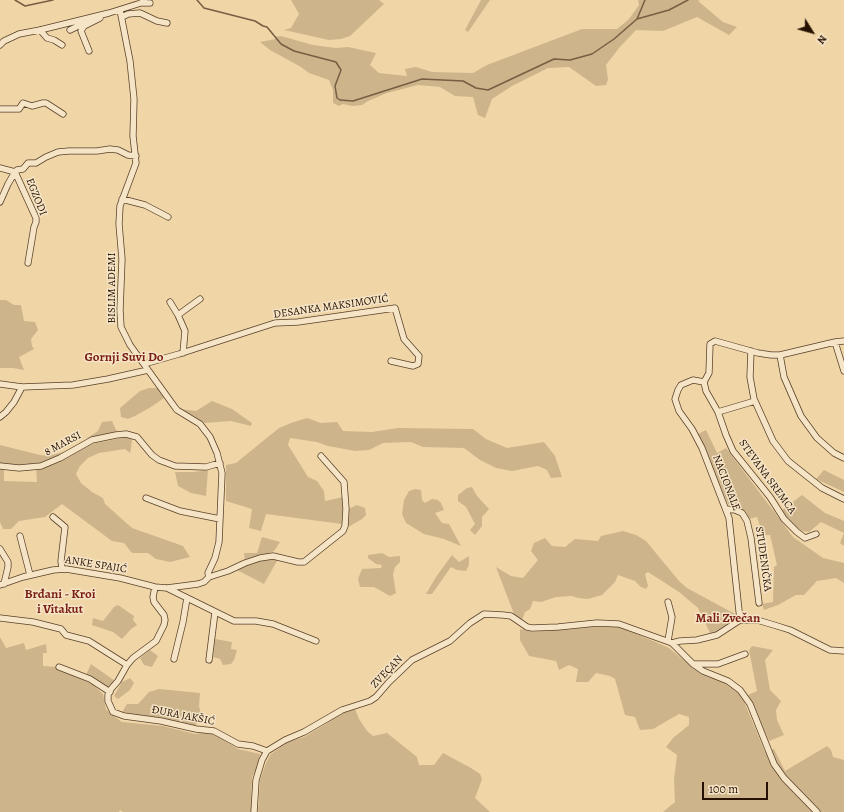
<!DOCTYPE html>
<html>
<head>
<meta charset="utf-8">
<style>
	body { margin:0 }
	#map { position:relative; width:844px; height:812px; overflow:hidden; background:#f0d5a7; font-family:Alegreya,serif }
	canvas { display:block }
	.north { position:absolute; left:792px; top:12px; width:40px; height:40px; -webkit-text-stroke:3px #f5e4c6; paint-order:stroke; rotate:127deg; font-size:11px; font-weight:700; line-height:16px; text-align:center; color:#261000 }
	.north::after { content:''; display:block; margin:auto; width:14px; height:18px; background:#261000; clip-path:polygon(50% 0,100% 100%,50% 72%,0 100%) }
	.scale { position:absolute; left:702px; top:782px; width:66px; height:18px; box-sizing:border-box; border:2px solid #261000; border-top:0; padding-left:5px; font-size:12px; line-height:14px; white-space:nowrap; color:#261000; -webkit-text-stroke:3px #f5e4c6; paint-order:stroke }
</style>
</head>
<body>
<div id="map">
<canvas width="844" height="812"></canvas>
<div class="north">N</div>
<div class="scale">100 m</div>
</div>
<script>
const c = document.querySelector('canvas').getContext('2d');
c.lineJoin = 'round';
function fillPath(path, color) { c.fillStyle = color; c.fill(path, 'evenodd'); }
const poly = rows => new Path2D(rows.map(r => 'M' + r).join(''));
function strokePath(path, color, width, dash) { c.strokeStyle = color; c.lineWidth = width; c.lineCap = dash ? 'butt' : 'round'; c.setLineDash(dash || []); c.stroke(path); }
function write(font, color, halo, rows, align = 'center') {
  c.font = font + ' Alegreya,serif'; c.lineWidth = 3; c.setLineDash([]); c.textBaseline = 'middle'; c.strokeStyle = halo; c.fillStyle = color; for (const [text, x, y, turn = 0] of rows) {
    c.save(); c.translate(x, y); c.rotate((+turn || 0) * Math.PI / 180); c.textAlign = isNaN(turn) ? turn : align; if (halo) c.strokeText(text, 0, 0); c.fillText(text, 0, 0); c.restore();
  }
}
fillPath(poly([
	[291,0,379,0,384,4,350,36,341,39,329,40,284,30,291,28,299,14],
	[481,0,490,0,468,32,465,30],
	[638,0,700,0,698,1,723,22,737,27,729,35,697,17,663,31,636,30,619,48,606,65,608,79,606,85,596,86,569,67,548,68,512,86,492,99,485,118,478,115,473,97,455,96,440,87,418,85,387,93,368,101,362,105,352,106,343,104,339,106,333,103,333,90,329,80,309,73,301,67,270,50,260,42,276,39,274,37,281,36,313,45,336,48,348,47,376,53,370,65,379,73,407,76,405,69,416,67,432,72,473,73,487,65,582,29,617,29,629,19,639,5],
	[0,300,6,300,14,305,21,305,24,321,35,322,38,330,31,339,32,346,34,349,19,357,24,370,13,368,0,368],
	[149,388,158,388,164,398,151,407,135,416,128,419,121,417,120,408,140,391],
	[212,401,232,409,252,423,251,426,231,421,204,423,194,416,180,409,196,411],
	[307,418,321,423,337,422,343,431,372,432,398,428,473,429,486,439,507,448,544,442,555,456,562,477,551,478,547,470,538,466,512,471,496,468,480,460,464,448,423,447,411,442,383,443,369,450,355,451,328,446,317,442,290,438,288,445,308,477,317,481,324,491,325,501,343,497,342,524,266,514,261,531,249,528,252,509,226,501,226,465,236,463,279,428,291,423],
	[112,421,117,432,86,439,98,431,102,422],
	[706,430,717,453,726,448,793,537,823,558,844,563,844,583,836,578,817,581,804,595,796,595,778,605,764,610,762,604,773,602,774,567,777,565,770,535,763,535,757,517,748,519,745,511,738,507,728,504,698,434],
	[126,437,132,439,131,449,130,453,125,449,99,453,88,458,80,466,76,474,81,483,92,492,103,498,105,504,132,528,183,546,190,557,170,562,156,559,148,553,132,553,124,543,112,541,62,504,45,517,19,521,11,529,3,529,0,522,0,468,4,468,4,481,37,482,36,468,58,463,92,444],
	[0,445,40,455,48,456,63,452,57,457,40,463,26,465,0,464],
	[208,470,206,496,191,493,178,486,175,472,194,472],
	[824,470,844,480,844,492,816,479],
	[472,487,477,496,489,509,482,517,482,526,475,535,470,530,475,524,466,507,458,501,458,495,467,488],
	[415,489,421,490,422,500,425,503,432,499,438,500,441,503,444,510,435,513,442,523,449,524,461,546,444,539,424,534,406,523,402,514,404,500,409,491],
	[802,495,825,513,844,521,844,546,840,543,844,533,821,522,809,532,802,531,794,525,781,511],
	[357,505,365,508,366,515,362,519,348,527,348,509],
	[623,531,636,535,646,541,679,581,687,588,735,614,737,618,734,622,711,635,698,608,679,592,648,572,645,574,648,586,646,589,641,587,635,581,618,575,615,582,602,595,588,599,578,598,572,596,556,597,541,602,533,601,530,609,525,612,522,620,514,614,496,567,511,576,523,578,538,560,531,551,534,543,545,538,552,546,565,547,575,539,598,541,601,536],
	[262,537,280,542,274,551,270,553,245,561,244,553,257,553],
	[382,553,389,557,400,556,400,562,395,567,393,575,396,593,390,596,374,587,360,587,358,579,362,569,381,568,382,565,376,564,368,558,368,555],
	[452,555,459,562,469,556,469,565,466,571,457,570,451,567,432,594,426,594,436,577],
	[267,559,278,559,264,584,237,570,254,562],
	[118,605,134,616,133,620,137,625,131,629,122,639,113,632,92,625,93,618,103,621,114,607],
	[582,627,620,627,660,644,669,648,696,670,731,685,740,692,765,752,774,749,785,771,827,746,831,750,833,757,844,760,844,812,663,812,675,802,674,780,677,755,666,747,673,738,689,725,689,717,679,714,653,729,640,730,635,717,625,715,615,679,610,676,596,673,588,682,576,682,578,669,569,665,559,670,556,661,529,656,520,640,520,629,533,632],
	[0,637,6,648,24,643,26,650,46,644,47,653,43,653,43,666,57,667,78,677,93,685,103,694,106,709,110,713,122,722,163,726,195,734,207,732,219,737,238,749,260,754,257,768,252,777,251,812,123,812,120,810,119,812,0,812],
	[215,639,232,642,231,649,237,650,234,660,231,664,223,665,220,659,213,657],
	[752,646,773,650,765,660,770,690,781,701,776,710,777,720,784,735,769,741,748,695,757,691,749,650],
	[150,650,158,656,152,667,144,665,140,658],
	[91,664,115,681,109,689,86,675],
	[130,678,134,683,130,690,118,699,114,696,122,682],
	[159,689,200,693,199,706,201,713,200,718,195,726,161,718,121,714,127,704,138,704,149,692],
	[355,709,359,719,367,731,373,736,387,733,417,757,419,765,434,765,443,753,471,768,480,774,482,779,475,798,490,812,258,812,260,780,266,763,271,754,288,742,304,737,326,724,339,714]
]), '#ceb48b');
strokePath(poly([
	[15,0,25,6,53,0],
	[197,0,204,8,255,21,263,26,267,27,281,44,294,51,336,62,341,70,335,86,337,98,340,100,353,101,422,79,463,81,476,88,488,90,554,59,570,60,592,54,614,39,637,19,669,10,688,0],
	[637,19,645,0]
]), '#765e42', 1.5);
const minor = poly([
	[141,3,150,3],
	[120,10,130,61,134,99,133,136,136,163,120,206,119,224,122,259,120,310,121,327,130,345,174,406,177,410,200,424,210,437,217,453,222,473,219,542,215,558,208,573,209,577],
	[122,17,128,14,140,13,157,21,167,23],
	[40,30,47,38,54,40,62,45],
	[70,30,78,26,87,24],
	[0,45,4,41,19,34,40,30,109,13,141,3,144,0],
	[89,51,81,31,84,26,100,18],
	[0,109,19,109,23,103,32,106,43,103,46,103,63,114],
	[0,168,15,172,17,170,23,169,28,163,36,163,46,157,58,152,69,151,97,151,110,149,118,150,128,155,136,156],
	[122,199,145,205,168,217],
	[0,202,8,184,15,172,36,218,36,222,34,227,28,263],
	[170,302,178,315,185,331,183,353],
	[178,315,200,299],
	[835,342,844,371],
	[751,351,750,377,754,399,773,441,788,461,822,488,844,499],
	[780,355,784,377,801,416,817,438,834,453,844,458],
	[144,364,179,354,275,323,298,322,395,308,404,339,419,356,418,364,413,366,391,361],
	[704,382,693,380,681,385,678,390,675,399,679,411,692,429,702,448,729,518,740,620],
	[704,382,706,391,718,412,726,435,733,451,770,497,784,519,797,532,805,538,816,534],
	[704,382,709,373,710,344,715,341,758,353,771,355,780,355,835,342,844,341],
	[0,384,22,387,73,385,108,379,148,370],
	[718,412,755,401],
	[0,417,6,412,14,402,22,387],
	[0,466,19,468,41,466,60,458,92,440,116,435,126,434,137,437,152,455,159,460,175,466,206,467,220,463],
	[146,498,180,511,220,519],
	[726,509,735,510,742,513,747,521,751,538,759,603],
	[53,517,65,527,61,561,62,569],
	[20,536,30,575],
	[0,549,8,562,8,567,4,584],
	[209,577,228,571,245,563,260,558,273,556,298,562,304,562,343,531,345,526,346,509,344,482,321,456],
	[0,585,23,577,53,570,66,569,120,578,155,587,167,588,198,584,204,582,209,577],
	[155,587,153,597,154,602,164,615,165,620,164,625,156,641,133,658,127,665,118,681,111,689,108,695,108,701,113,712,124,716,161,721,196,729,214,731,238,744,253,746,267,751],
	[167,588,234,621,256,621,273,624,316,641],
	[0,618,33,622,61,629,66,635,89,641,127,665],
	[740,620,757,620,774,625,790,630,830,650,844,651],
	[668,641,672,617,668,602],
	[672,643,693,664,703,671,728,681,740,690,750,704,774,764,784,778,817,812],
	[174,659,183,622,187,598],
	[209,660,215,612],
	[694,664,718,664,745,654],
	[59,667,90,679,110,692],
	[254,812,256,780,262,760,267,751,285,740,304,732,342,710,370,701,376,697,389,682,412,660,450,641,470,623,484,614,503,615,511,616,527,627,532,628,558,627,597,623,619,624,672,643,680,641,697,640,717,635,740,620]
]);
strokePath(minor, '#58412a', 7);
strokePath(minor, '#f5e4c6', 5.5);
write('11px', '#261000', '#f5e4c6', [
	["EGZODI",36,197,68],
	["BISLIM ADEMI",112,288,-90],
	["DESANKA MAKSIMOVIĆ",331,307,-8],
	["8 MARSI",63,444,-28],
	["STEVANA SREMCA",767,477,54],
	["NACIONALE",726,483,69],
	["STUDENIČKA",763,559,82],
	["ANKE SPAJIĆ",96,565,9],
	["ZVEÇAN",387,672,-46],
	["ÐURA JAKŠIĆ",183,716,11]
]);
write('bold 13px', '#7a1f14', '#f5e4c6', [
	["Gornji Suvi Do",124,358],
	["Brđani - Kroi",60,595],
	["i Vitakut",60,610],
	["Mali Zvečan",728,619]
]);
</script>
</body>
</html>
